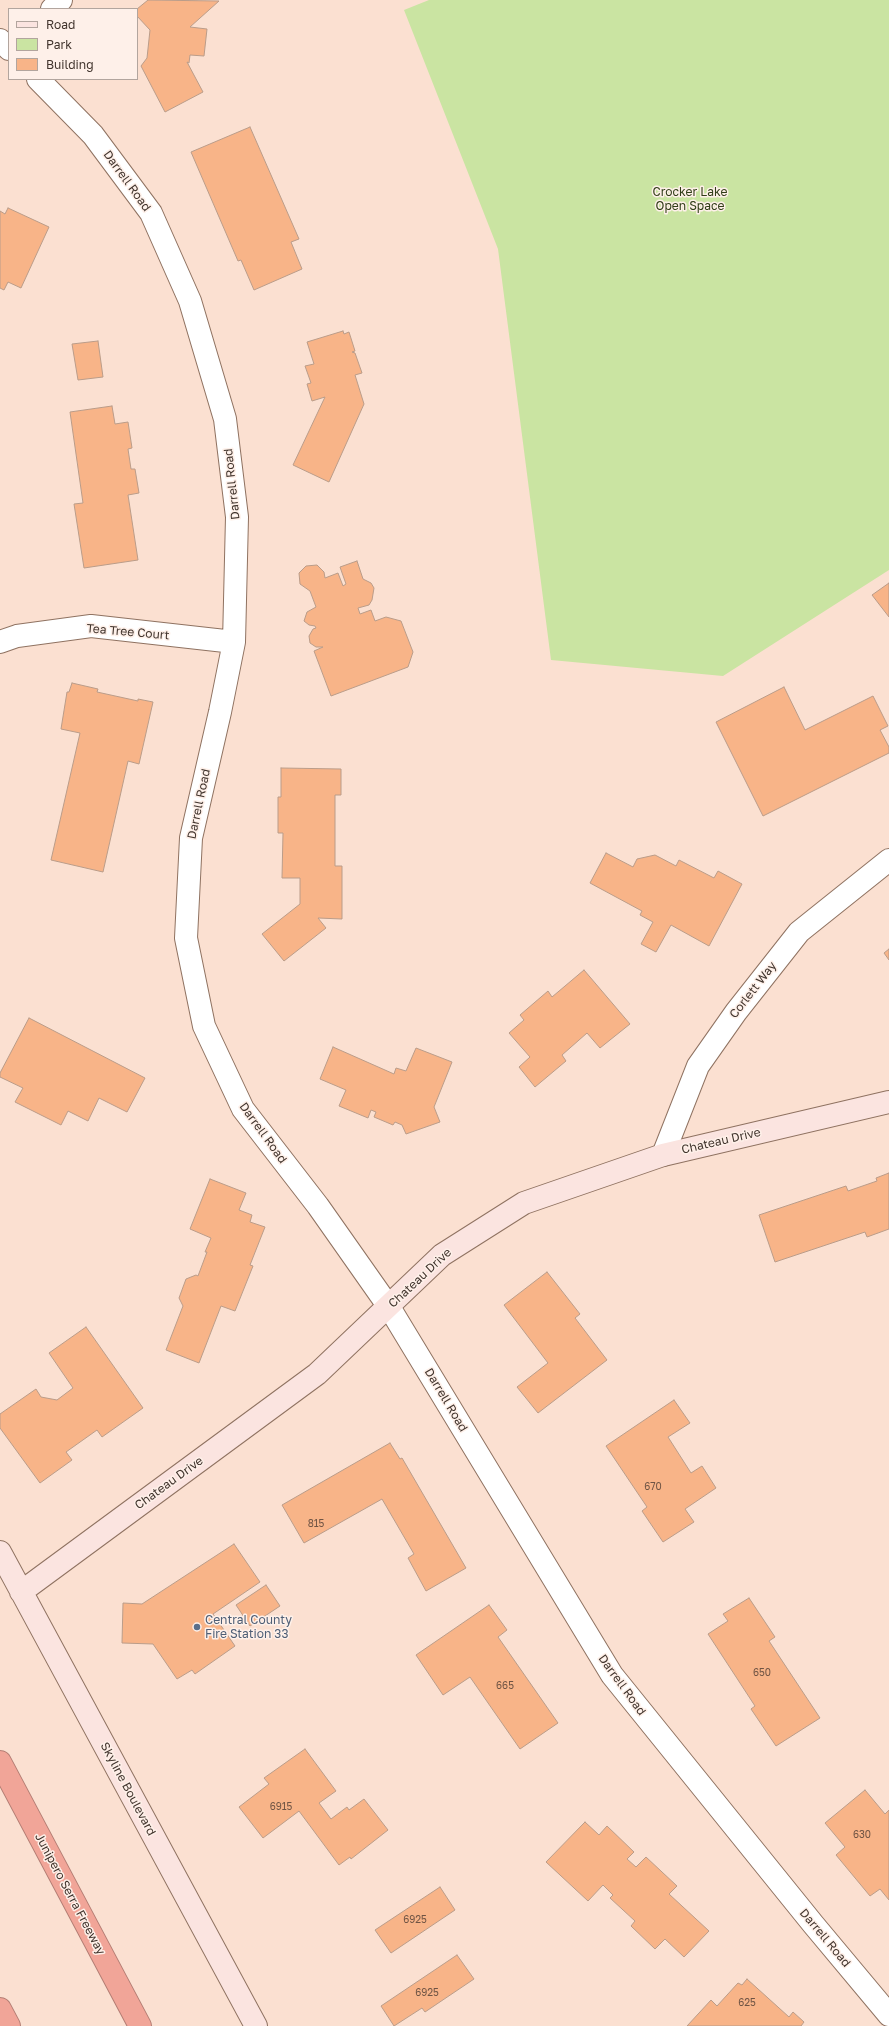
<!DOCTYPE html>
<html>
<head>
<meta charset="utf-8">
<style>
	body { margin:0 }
	#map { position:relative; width:889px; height:2026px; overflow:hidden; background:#fbe0d1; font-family:"Golos Text",sans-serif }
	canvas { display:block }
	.legend { position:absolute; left:8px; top:8px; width:130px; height:72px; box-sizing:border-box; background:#fef0e9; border:1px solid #b2a59e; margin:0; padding:5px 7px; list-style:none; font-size:12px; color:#41342d }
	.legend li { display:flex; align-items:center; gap:8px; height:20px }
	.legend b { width:20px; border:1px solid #b2a59e }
</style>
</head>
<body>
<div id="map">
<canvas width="889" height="2026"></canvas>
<ul class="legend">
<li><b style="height:5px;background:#fbe4e0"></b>Road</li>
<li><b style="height:11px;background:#cae4a2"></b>Park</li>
<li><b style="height:11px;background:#f8b488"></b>Building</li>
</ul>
</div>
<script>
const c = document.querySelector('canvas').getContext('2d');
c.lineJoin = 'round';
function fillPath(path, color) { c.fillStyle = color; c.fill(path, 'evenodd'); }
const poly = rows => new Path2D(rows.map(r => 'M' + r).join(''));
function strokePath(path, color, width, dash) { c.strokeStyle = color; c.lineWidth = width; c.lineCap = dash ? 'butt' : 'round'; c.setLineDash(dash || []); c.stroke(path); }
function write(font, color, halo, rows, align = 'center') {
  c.font = font + ' "Golos Text",sans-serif'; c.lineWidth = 3; c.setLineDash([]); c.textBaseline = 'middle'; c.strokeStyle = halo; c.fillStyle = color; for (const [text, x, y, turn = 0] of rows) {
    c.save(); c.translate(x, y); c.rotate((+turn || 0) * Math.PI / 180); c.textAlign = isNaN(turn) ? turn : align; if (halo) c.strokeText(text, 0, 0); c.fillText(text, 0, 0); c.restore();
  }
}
fillPath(poly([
	[429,0,889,0,889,570,723,676,551,660,498,249,404,10]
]), '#cae4a2');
const building = poly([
	[148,0,219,1,190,27,207,29,204,56,190,55,189,63,187,62,203,92,165,112,141,66,147,58,150,30,137,16,137,9,148,0],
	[250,127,299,239,291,242,302,269,254,290,241,260,238,261,191,152,250,127],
	[8,208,49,227,21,288,8,282,4,290,0,288,0,211,5,214,8,208],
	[343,331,344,334,349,332,355,351,352,352,355,353,362,373,355,375,364,404,329,482,293,465,325,397,312,401,307,384,311,383,305,366,314,364,307,342,343,331],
	[98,341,103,377,78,380,72,344,98,341],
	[112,406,115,424,128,422,132,448,128,449,131,469,135,469,139,493,128,495,138,560,84,568,74,504,83,503,70,412,112,406],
	[357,561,363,579,371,583,374,588,372,600,369,605,358,608,360,614,371,610,375,621,386,617,401,621,413,652,408,667,331,696,314,651,323,647,316,647,310,643,309,636,313,629,316,628,315,626,309,625,304,621,307,612,316,607,310,591,300,584,299,573,306,566,317,565,324,572,325,578,338,573,343,586,346,584,340,567,357,561],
	[889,583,889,617,872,595,889,583],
	[72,683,98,689,97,692,138,701,138,699,153,702,139,764,128,761,103,872,51,860,80,733,61,729,67,692,69,692,72,683],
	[784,687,805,730,873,696,888,726,880,730,889,747,889,753,763,816,716,722,784,687],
	[281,768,341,769,341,795,335,795,335,866,342,866,342,919,318,918,326,928,284,961,262,934,300,904,300,878,282,878,283,833,278,833,278,797,281,797,281,768],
	[606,853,633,867,637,859,655,855,676,866,679,860,714,878,718,871,742,884,709,946,671,925,656,952,641,944,653,922,640,915,642,911,590,883,606,853],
	[889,949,889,960,884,953,889,949],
	[584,970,630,1024,600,1048,587,1033,562,1055,566,1061,535,1087,519,1067,530,1057,509,1033,524,1020,520,1015,548,991,552,997,584,970],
	[29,1018,145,1078,127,1112,99,1098,88,1121,68,1111,61,1125,15,1102,23,1088,0,1077,0,1073,29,1018],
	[333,1047,394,1074,396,1068,406,1071,416,1048,452,1062,434,1107,440,1122,406,1134,402,1125,395,1122,393,1125,374,1117,376,1112,371,1110,368,1118,339,1106,346,1090,320,1079,333,1047],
	[889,1173,889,1229,867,1237,865,1232,775,1262,759,1215,846,1186,848,1191,877,1181,876,1178,889,1173],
	[210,1179,246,1193,239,1210,252,1215,250,1222,265,1227,250,1265,253,1266,235,1311,221,1306,199,1363,166,1350,183,1306,179,1298,186,1279,196,1275,198,1276,207,1252,205,1252,211,1238,190,1229,210,1179],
	[547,1272,580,1314,575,1318,607,1360,538,1413,517,1387,548,1363,504,1305,547,1272],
	[86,1327,143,1408,102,1437,97,1430,66,1452,72,1460,40,1483,0,1428,0,1414,36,1389,41,1397,57,1400,73,1388,49,1353,86,1327],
	[674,1400,690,1423,668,1437,691,1473,702,1466,716,1488,685,1509,694,1522,663,1542,642,1511,647,1507,606,1446,674,1400],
	[390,1443,400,1459,402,1458,466,1568,426,1591,408,1558,414,1554,382,1499,304,1543,282,1505,390,1443],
	[234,1544,260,1582,213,1614,235,1646,195,1674,192,1670,177,1679,153,1644,122,1643,123,1603,142,1604,234,1544],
	[266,1585,280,1606,250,1626,236,1605,266,1585],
	[749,1598,775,1637,769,1641,820,1718,776,1746,751,1709,755,1706,708,1634,728,1621,723,1614,749,1598],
	[489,1605,507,1630,498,1637,558,1723,520,1749,470,1677,443,1695,416,1655,489,1605],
	[305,1749,336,1791,319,1803,331,1819,347,1807,349,1810,364,1799,388,1830,351,1859,350,1857,339,1865,299,1811,263,1838,239,1807,269,1784,264,1778,305,1749],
	[865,1790,885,1814,889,1810,889,1900,880,1889,870,1896,836,1855,845,1847,825,1823,865,1790],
	[585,1822,599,1835,607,1826,634,1852,627,1859,636,1867,646,1857,677,1886,669,1894,709,1931,684,1957,665,1939,655,1949,631,1926,635,1921,610,1898,613,1895,603,1885,588,1901,546,1862,585,1822],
	[440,1887,455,1910,391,1953,375,1930,440,1887],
	[457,1955,474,1979,425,2012,422,2008,394,2026,381,2006,457,1955],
	[747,1979,789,2017,793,2012,804,2022,801,2026,687,2026,711,2000,717,2006,738,1983,742,1985,747,1979]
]);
fillPath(building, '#f8b488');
strokePath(building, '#ba9c89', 1);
const street = poly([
	[52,9,61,0],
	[0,40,9,49],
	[38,79,93,135,151,213,190,301,225,419,237,517,234,642,220,712,191,838,186,938,204,1026,243,1109,318,1206,389,1307,612,1675,813,1924,889,2015],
	[0,642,17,636,91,626,234,642],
	[663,1155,698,1066,736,1012,799,932,889,860]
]);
const secondary = poly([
	[0,1552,256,2026],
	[21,1592,317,1374,442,1255,524,1203,663,1155,889,1102]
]);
const highway = poly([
	[0,1762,140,2026],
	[0,2009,9,2026]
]);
strokePath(street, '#8f7261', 24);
strokePath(secondary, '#8f7261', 24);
strokePath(highway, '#b37d73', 24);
strokePath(street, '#fff', 22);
strokePath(secondary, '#fbe4e0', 22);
strokePath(highway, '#f1a598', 22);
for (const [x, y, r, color] of [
	[197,1627,4,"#5c6f8a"]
]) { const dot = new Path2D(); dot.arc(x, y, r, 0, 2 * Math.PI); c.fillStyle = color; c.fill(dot); strokePath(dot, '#fef0e9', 1.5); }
write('10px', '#6f5444', null, [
	["670",653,1487],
	["815",316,1524],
	["650",762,1673],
	["665",505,1686],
	["6915",281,1807],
	["630",862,1835],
	["6925",415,1920],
	["6925",427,1993],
	["625",747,2003]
]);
write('12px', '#41342d', '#fef0e9', [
	["Darrell Road",127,181,54],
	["Darrell Road",232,484,-96],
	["Tea Tree Court",128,632,5],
	["Darrell Road",199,804,-78],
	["Corlett Way",753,990,-52],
	["Darrell Road",263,1133,54],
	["Chateau Drive",721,1141,-13],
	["Chateau Drive",420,1278,-43],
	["Darrell Road",446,1400,59],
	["Chateau Drive",169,1483,-36],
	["Darrell Road",622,1685,54],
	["Skyline Boulevard",128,1789,62],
	["Junipero Serra Freeway",70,1894,62],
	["Darrell Road",825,1938,50]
]);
write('12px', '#303d17', '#fef0e9', [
	["Crocker Lake",690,192],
	["Open Space",690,206]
]);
write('12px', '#4e5e75', '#fef0e9', [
	["Central County",205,1620],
	["Fire Station 33",205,1634]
], 'left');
</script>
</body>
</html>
